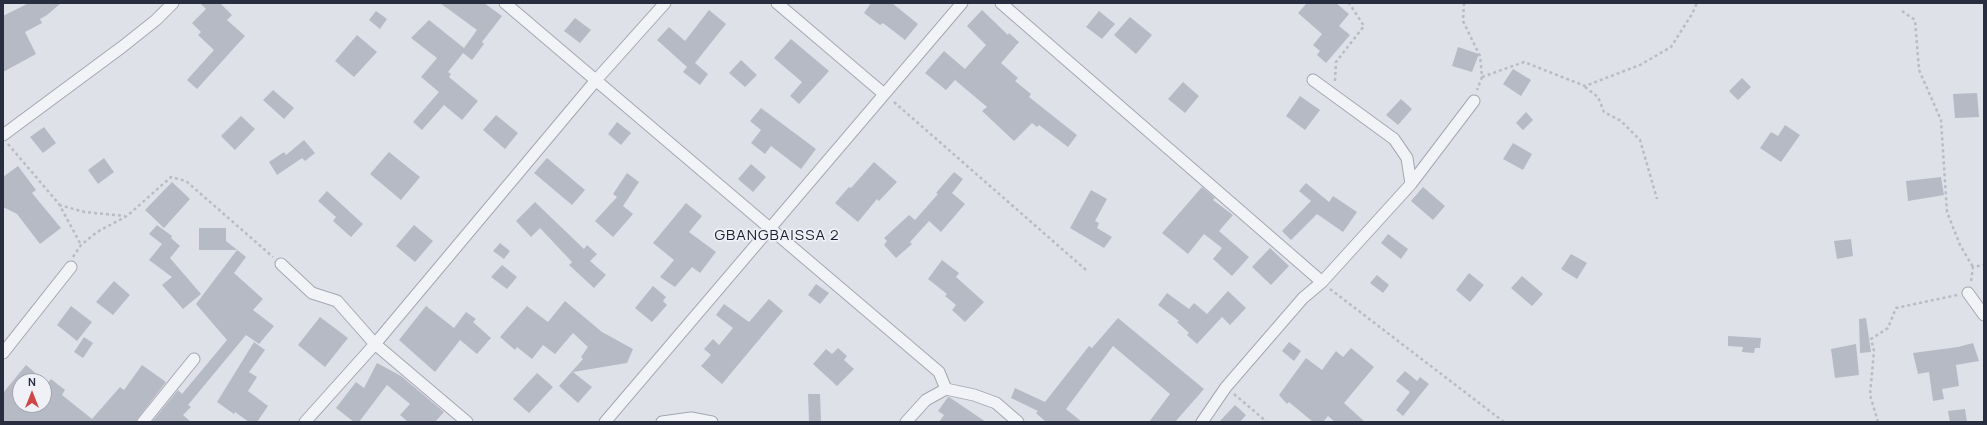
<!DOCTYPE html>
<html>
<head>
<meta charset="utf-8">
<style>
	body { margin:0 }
	#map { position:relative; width:1987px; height:425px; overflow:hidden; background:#dfe1e9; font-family:Manrope,sans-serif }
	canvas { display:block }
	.frame { position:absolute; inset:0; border:4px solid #282d40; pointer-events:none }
	.north { position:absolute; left:12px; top:373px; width:40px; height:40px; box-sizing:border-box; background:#eff1f6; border:1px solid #9fa3ad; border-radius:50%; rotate:0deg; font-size:11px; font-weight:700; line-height:16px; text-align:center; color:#282d40 }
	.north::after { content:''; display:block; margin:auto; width:14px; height:18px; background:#cf4543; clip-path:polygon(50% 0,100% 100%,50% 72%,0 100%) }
</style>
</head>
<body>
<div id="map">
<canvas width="1987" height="425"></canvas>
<div class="frame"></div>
<div class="north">N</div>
</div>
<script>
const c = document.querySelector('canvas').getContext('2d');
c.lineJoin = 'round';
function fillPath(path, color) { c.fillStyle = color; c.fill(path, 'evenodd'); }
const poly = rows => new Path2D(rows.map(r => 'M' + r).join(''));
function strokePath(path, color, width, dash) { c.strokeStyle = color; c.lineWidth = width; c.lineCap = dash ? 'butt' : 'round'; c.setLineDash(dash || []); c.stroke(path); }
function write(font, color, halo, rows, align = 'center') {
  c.font = font + ' Manrope,sans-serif'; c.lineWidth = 3.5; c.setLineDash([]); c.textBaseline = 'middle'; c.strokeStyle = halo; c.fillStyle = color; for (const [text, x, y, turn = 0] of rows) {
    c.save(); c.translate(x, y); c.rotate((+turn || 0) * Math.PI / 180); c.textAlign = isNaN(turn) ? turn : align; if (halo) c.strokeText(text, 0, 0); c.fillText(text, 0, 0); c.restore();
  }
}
fillPath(poly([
	[29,3,61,3,47,15,40,19,42,23,25,32,36,54,3,72,3,16],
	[200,3,220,3,232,15,227,20,245,36,197,89,187,80,214,50,198,35,201,32,192,23,206,9],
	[440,3,484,3,502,16,482,42,484,44,472,60,463,53,448,72,451,74,449,77,478,101,462,120,444,105,422,130,413,122,439,92,421,77,437,58,411,38,429,20,464,48,477,30],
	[871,3,892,3,918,24,905,40,883,23,880,25,864,13],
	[1307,3,1336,3,1349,14,1339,26,1350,35,1326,63,1317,55,1320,51,1313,45,1322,34,1298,13],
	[709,10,726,24,695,63,708,74,700,85,683,72,687,67,657,40,669,27,685,41],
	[982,10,1008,35,1009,33,1019,42,1001,63,1018,78,1015,81,1031,94,1029,97,1077,135,1068,147,1039,125,1037,127,1032,123,1014,141,982,111,987,107,955,80,946,90,925,73,944,51,965,69,986,45,967,26],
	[376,11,387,19,380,29,369,20],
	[1099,11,1115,24,1102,39,1086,27],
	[1130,17,1152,35,1136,54,1114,35],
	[575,18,591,30,580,43,564,31],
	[357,35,377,52,354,77,335,61],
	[791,39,829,71,799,104,790,96,802,82,774,58],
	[1458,47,1479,54,1472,72,1452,66],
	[741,60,757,75,745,87,729,73],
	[1513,69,1531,80,1521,96,1503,84],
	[1742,78,1751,87,1738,100,1729,91],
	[1183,82,1199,96,1185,113,1168,99],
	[273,90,294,108,284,119,263,100],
	[1977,93,1979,117,1955,118,1953,94],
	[1300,96,1320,110,1305,130,1286,116],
	[1401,99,1412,109,1398,125,1386,115],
	[761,108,816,149,801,169,771,146,765,154,751,143,761,130,750,121],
	[1526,112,1533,120,1523,130,1516,123],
	[496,115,518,133,505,149,483,130],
	[241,116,255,129,235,150,221,136],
	[617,122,631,133,621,145,608,134],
	[1785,125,1800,135,1781,162,1760,148,1771,132,1778,136],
	[44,127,56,143,43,153,30,137],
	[304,140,315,153,305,161,302,158,277,175,269,162,284,152,286,155],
	[1513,143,1532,154,1523,170,1503,159],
	[389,152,420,177,401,200,370,174],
	[104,158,114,172,98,184,88,170],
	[547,158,585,190,572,205,534,173],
	[874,162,897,182,879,201,877,199,858,222,835,203,849,187,851,188],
	[751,164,766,177,753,192,738,179],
	[18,166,36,190,32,193,61,228,40,244,17,214,3,207,3,177],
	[954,172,963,179,952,193,965,204,941,232,929,221,910,242,912,244,896,258,884,245,887,241,884,238,909,215,915,220,938,194,936,193],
	[627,173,639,182,623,206,633,214,613,237,595,221,617,197,613,194],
	[1941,177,1944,195,1908,201,1906,181],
	[172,182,190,199,164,228,145,210],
	[1306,183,1329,202,1333,196,1357,212,1343,232,1317,214,1291,240,1282,231,1311,201,1299,191],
	[1202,187,1215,198,1213,200,1233,215,1219,231,1249,257,1232,276,1213,259,1222,248,1204,234,1188,254,1162,233],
	[1423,187,1445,206,1433,220,1411,201],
	[1091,190,1107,199,1095,221,1099,223,1097,228,1112,237,1104,248,1070,228],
	[327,191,363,224,351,237,333,221,336,217,318,201],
	[535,202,584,249,587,245,597,254,590,261,606,275,594,288,569,265,572,262,540,228,531,237,516,221],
	[686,203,702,216,689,232,716,252,700,273,692,267,675,287,660,277,674,260,653,243],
	[157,225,172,236,171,238,180,246,170,258,201,294,183,309,162,285,172,277,149,260,162,244,149,234],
	[414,225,433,241,415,262,396,246],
	[199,228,226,228,226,241,246,257,234,273,263,299,253,310,274,326,259,344,246,335,188,405,191,407,183,415,191,422,152,422,178,390,182,394,227,340,196,304,237,250,199,250],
	[1388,234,1408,249,1401,259,1381,243],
	[1851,239,1853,256,1837,259,1834,241],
	[500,243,510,251,504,259,493,251],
	[1270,248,1289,266,1271,285,1252,267],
	[1571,254,1587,263,1577,279,1561,269],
	[942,260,959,273,956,277,984,302,965,322,952,310,956,305,945,296,947,294,928,279],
	[502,265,517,277,507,289,491,277],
	[1469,273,1484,285,1470,302,1456,290],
	[1377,275,1389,285,1383,293,1370,283],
	[1522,276,1543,294,1532,306,1511,288],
	[114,281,130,295,113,315,96,302],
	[816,284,829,293,820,304,808,295],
	[653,286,666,297,663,301,667,305,652,322,635,308],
	[1228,291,1246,308,1230,325,1222,317,1197,344,1187,335,1189,333,1177,322,1179,321,1158,305,1167,293,1189,309,1194,303,1207,314],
	[769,299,783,311,722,384,701,366,711,355,704,349,713,339,719,345,733,328,716,315,724,304,749,322],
	[565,301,602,332,633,349,627,363,573,372,592,387,578,403,559,386,583,359,581,357,588,347,573,333,555,354,543,345,532,359,517,347,515,350,500,337,527,306,548,322],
	[71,306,92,322,77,341,57,325],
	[426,306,454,328,466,312,476,319,473,322,491,338,477,354,460,340,435,372,399,340],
	[320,317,348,338,325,367,298,345],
	[1118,318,1204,389,1175,422,1149,422,1170,394,1113,346,1066,409,1082,422,1046,422,1036,413,1038,411,1011,398,1015,388,1045,402,1089,346,1092,348],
	[1866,318,1871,352,1860,353,1859,319],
	[1728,336,1761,338,1760,348,1755,348,1754,353,1742,352,1743,347,1728,346],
	[84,337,93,343,83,358,74,352],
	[254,342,265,350,249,372,257,377,248,391,268,406,257,422,249,422,235,412,234,414,217,402],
	[1289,342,1301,351,1294,361,1282,351],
	[1973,343,1979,361,1956,365,1959,386,1942,389,1944,399,1933,401,1929,372,1918,374,1913,353,1958,347],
	[1856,344,1859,375,1835,378,1831,349],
	[838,348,847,356,844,360,854,369,837,386,813,364,826,349,832,354],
	[1351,348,1374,367,1344,403,1365,422,1335,422,1328,416,1323,422,1313,422,1289,402,1287,404,1279,395,1306,358,1322,370,1336,351,1343,357],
	[377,363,401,376,444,412,435,422,408,422,400,415,410,404,387,385,359,422,354,422,336,408,356,382,364,388],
	[26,365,45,381,20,381,20,405,44,405,44,387,51,379,65,390,62,395,92,419,120,387,124,390,142,365,166,382,138,418,136,422,3,422,3,393],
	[1405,371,1417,381,1420,377,1429,384,1403,416,1396,410,1410,392,1396,381],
	[537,373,553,387,529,413,513,399],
	[808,394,820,394,821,422,809,422],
	[948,397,949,397,986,422,939,422,944,415,938,411],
	[1235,405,1246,415,1240,422,1219,422],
	[1965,409,1967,422,1950,422,1948,411]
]), '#b6bac5');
const street = poly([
	[505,3,939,372,946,389],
	[777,3,884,94],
	[1001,3,1322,282],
	[1313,80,1394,139,1407,158,1411,184],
	[3,135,122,47,156,20,173,3],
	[281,264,312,293,337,301,375,344,467,422],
	[1968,293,1984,315],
	[3,353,71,267],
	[143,422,194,359],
	[305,422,375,344,597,79,665,3],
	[605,422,962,3],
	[662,422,691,418,712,422],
	[906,422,926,400,946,389,974,395,996,403,1018,422],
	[1202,422,1226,387,1303,298,1322,282,1411,184,1474,101]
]);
strokePath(street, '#a4a7b3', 13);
strokePath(poly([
	[1464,3,1463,21,1480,56,1482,77,1477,90],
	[1902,11,1915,20,1919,70,1941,120,1947,212,1960,245,1973,267],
	[1482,77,1524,62,1585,86,1640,65,1671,47,1692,14,1697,3],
	[1335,81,1336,62,1364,26,1349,3],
	[1585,87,1598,97,1604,112,1621,121,1640,140,1657,199],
	[894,102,1086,270],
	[8,144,59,204,81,245],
	[59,205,85,212,125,216],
	[73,257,81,245,97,232,127,216,171,177,186,181,273,257],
	[1971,281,1973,267,1984,265],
	[1330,289,1504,422],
	[1234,394,1267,422],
	[1878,422,1870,395,1874,351,1871,339,1888,328,1896,308,1957,295]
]), '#b9bcc4', 2.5, [3, 3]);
strokePath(street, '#f2f3f7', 11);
c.letterSpacing = '1px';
write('15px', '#1a1e31', '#eff1f6', [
	["GBANGBAISSA 2",777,236]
]);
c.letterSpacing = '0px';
</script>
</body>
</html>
